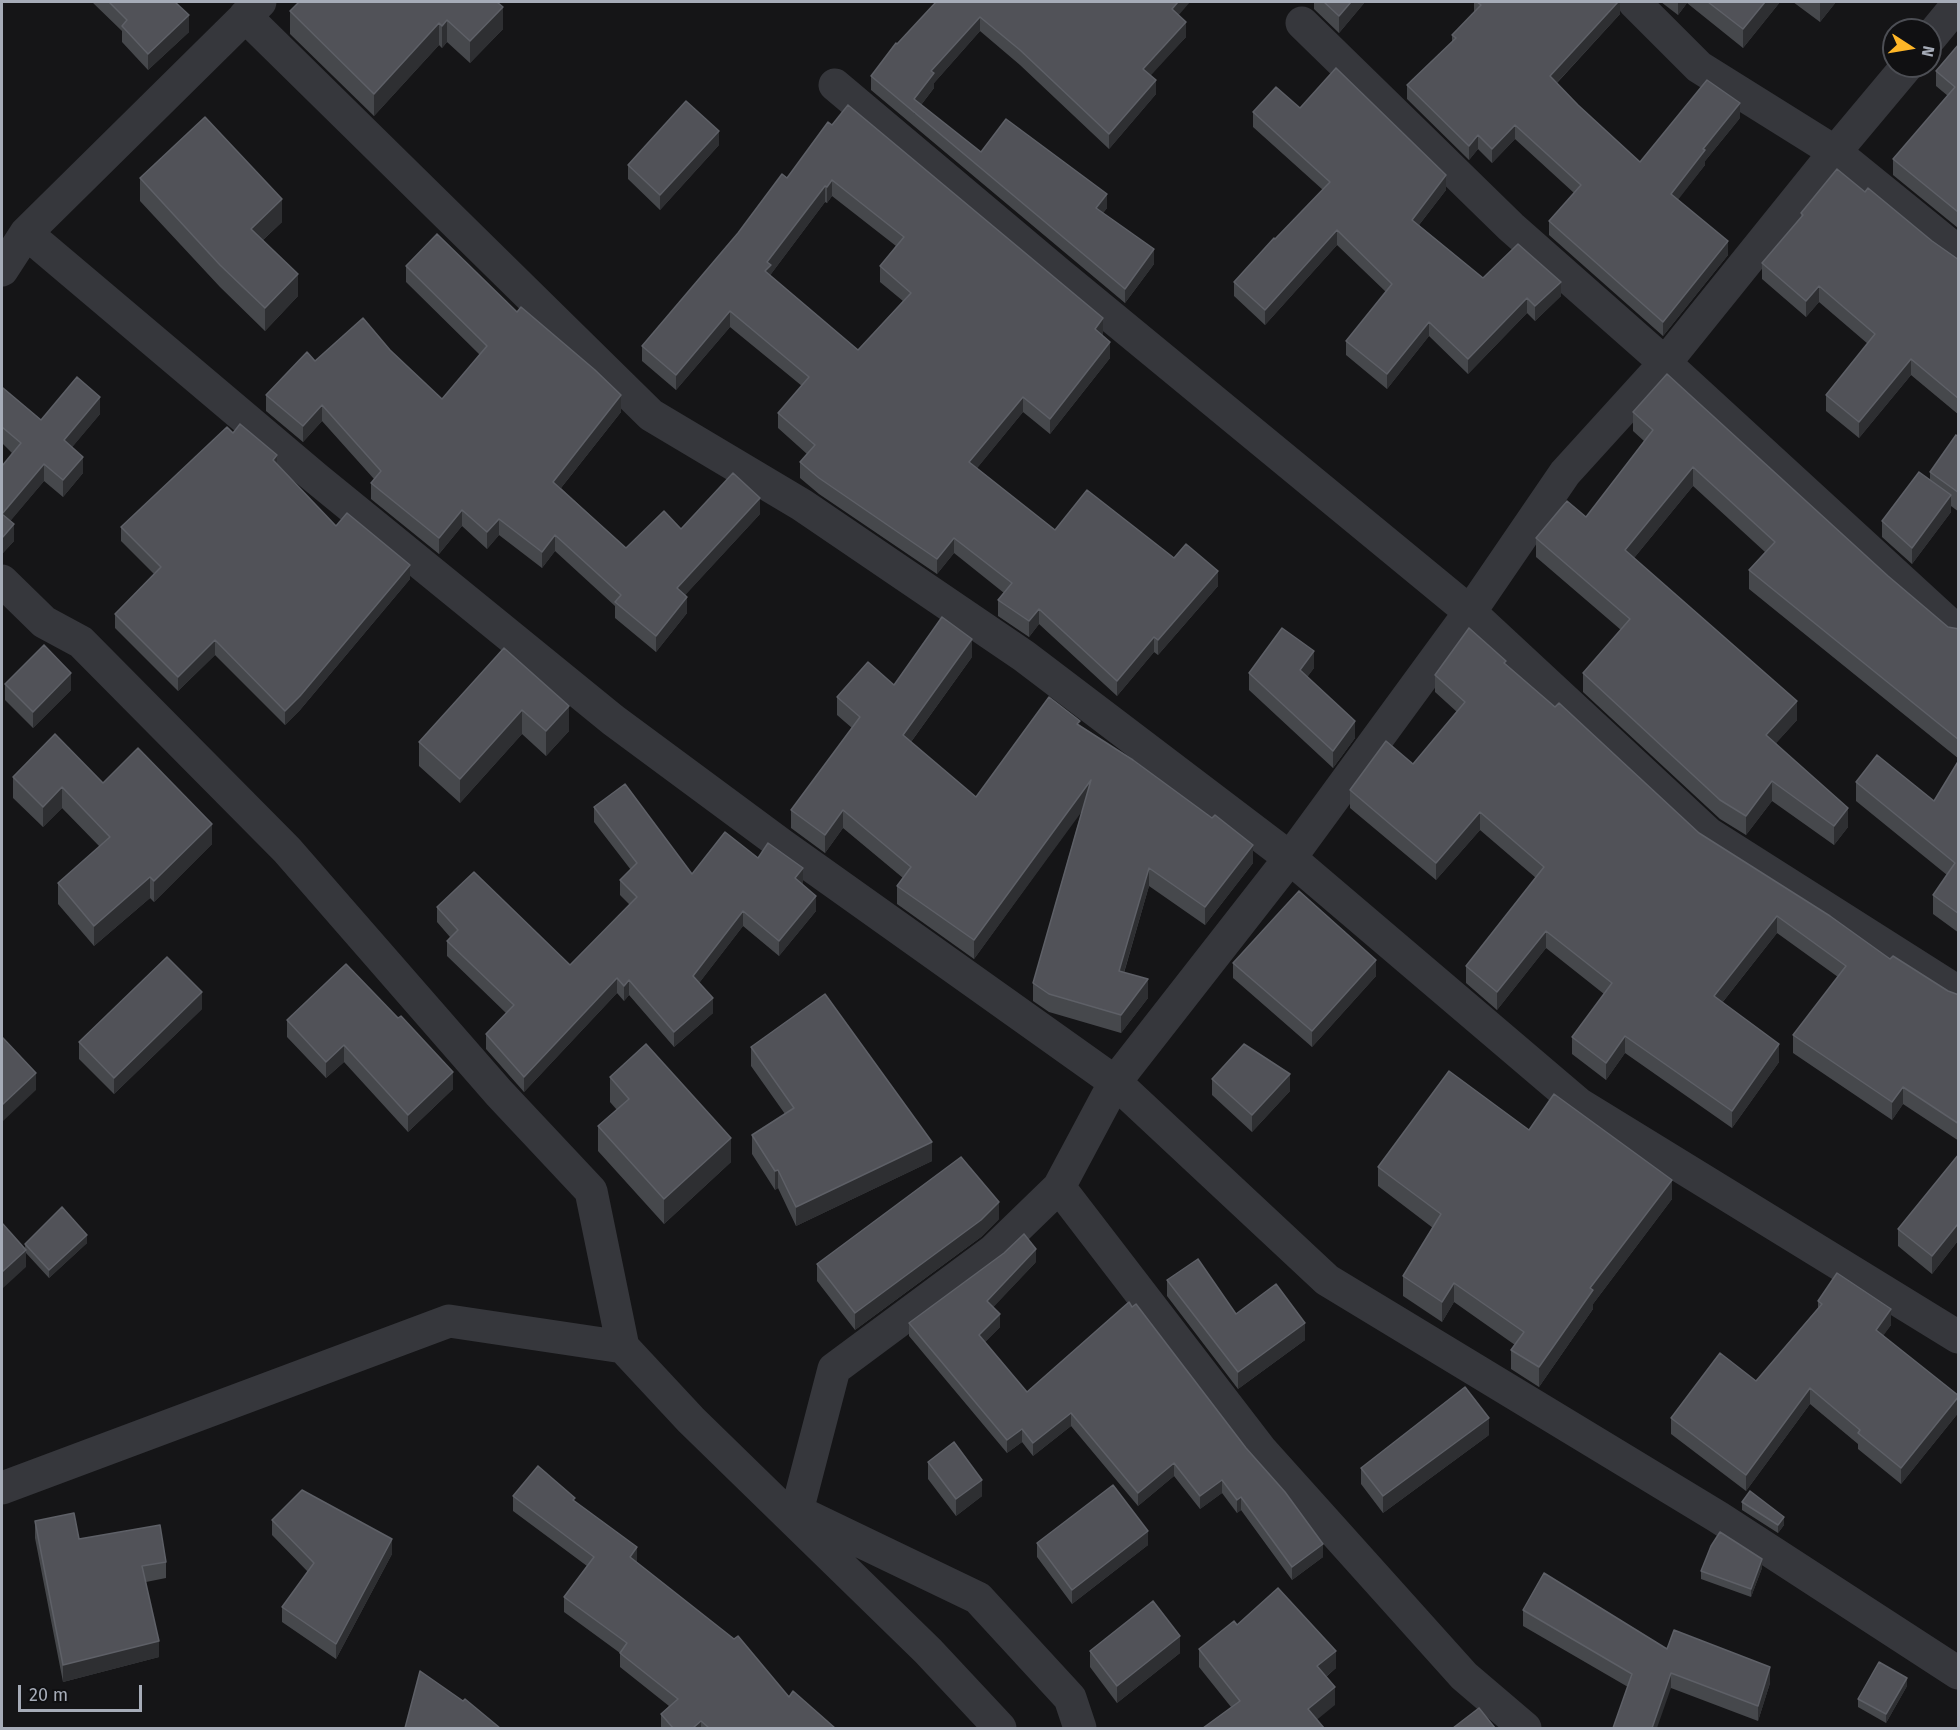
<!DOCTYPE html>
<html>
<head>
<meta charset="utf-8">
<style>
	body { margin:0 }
	#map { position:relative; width:1960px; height:1730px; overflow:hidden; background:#151517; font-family:"Fira Sans",sans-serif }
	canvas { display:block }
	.frame { position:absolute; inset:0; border:3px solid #a6acb8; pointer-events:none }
	.north { position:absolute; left:1882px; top:18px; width:60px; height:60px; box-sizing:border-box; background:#101012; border:2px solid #4c4e54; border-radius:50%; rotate:102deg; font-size:16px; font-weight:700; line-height:24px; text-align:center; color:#a6acb8 }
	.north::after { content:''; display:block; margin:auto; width:21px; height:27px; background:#feb627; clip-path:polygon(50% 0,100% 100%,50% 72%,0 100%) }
	.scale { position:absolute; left:18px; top:1685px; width:124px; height:27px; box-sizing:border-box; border:3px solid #a6acb8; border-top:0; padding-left:8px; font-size:18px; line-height:21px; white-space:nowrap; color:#a6acb8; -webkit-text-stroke:4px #101012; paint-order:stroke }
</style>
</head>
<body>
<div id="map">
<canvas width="1960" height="1730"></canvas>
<div class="frame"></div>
<div class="north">N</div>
<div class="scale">20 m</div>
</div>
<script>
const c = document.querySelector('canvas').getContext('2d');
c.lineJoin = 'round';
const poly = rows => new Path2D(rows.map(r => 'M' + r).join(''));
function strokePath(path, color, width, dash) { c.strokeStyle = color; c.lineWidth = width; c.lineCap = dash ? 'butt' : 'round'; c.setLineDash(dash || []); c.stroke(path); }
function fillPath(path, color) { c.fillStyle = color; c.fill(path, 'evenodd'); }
strokePath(poly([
	[1634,2,1699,67,1835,152,1958,252],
	[245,16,651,415,802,505,1024,656,1290,858,1579,1104,1958,1337],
	[1302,23,1511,227,1665,363,1948,623,1958,630],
	[1930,38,1958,4],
	[835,85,1057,272,1470,612,1709,834,1958,992],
	[26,233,317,479,613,720,782,845,1115,1082,1327,1280,1718,1517,1958,1673],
	[2,270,26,233,260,2],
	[2,581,44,622,81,642,287,850,499,1093,591,1191,623,1347,691,1420,928,1651,1000,1728],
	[1059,1187,993,1251,834,1369,797,1511,978,1598,1070,1698,1080,1728],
	[2,1488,449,1321,623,1347],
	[1525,1728,1464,1676,1261,1450,1059,1187,1115,1082,1290,858,1470,612,1565,473,1665,363,1835,152,1907,66]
]), '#36373c', 33);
fillPath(poly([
	[92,2,175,2,189,32,148,70,122,42,122,31],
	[497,2,503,29,470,63,447,42,442,48,439,45,374,116,290,34,290,11],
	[936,2,1179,15,1186,37,1150,75,1156,94,1109,149,1020,65,980,31,934,83,934,88,921,105,981,152,1107,208,1103,213,1154,264,1125,303,871,90,871,76],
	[1314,2,1365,2,1339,33,1314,9],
	[1474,2,1620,2,1620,14,1557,83,1578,105,1640,162,1740,118,1705,161,1705,165,1677,200,1728,255,1663,336,1549,235,1549,221,1574,193,1515,139,1492,163,1478,149,1469,160,1407,99,1407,85,1452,42,1452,35,1474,12],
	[1661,2,1780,2,1743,48,1687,3,1678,15],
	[1793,2,1836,2,1820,22],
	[1959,44,1958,228,1893,175,1893,159,1948,96,1936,86,1936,71],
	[1300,108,1446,190,1419,225,1483,278,1561,296,1535,321,1527,313,1468,374,1429,336,1387,389,1346,355,1346,341,1386,292,1337,245,1265,325,1234,296,1234,282,1323,190,1253,127,1253,112],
	[828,122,1103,334,1102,335,1110,358,1050,434,1023,412,977,468,1055,530,1174,558,1218,586,1158,655,1154,652,1117,696,1039,624,1029,637,998,616,998,600,1004,593,954,553,937,574,819,494,800,478,800,462,807,454,778,428,778,413,802,386,730,327,676,390,642,361,642,346,787,178],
	[832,196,896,246,880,266,880,282,903,301,858,350,771,276,771,274,825,202,827,203],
	[719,145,660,210,628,179,628,165],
	[140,178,282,222,263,240,298,296,265,331,220,287,140,201],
	[1865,192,1959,260,1959,415,1911,375,1859,438,1826,411,1826,395,1868,344,1819,302,1806,317,1762,279,1762,263,1801,217,1801,213],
	[406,266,517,312,621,412,561,488,626,548,681,529,760,514,685,595,687,613,656,652,615,618,615,606,555,551,542,568,499,535,487,549,462,526,439,554,371,499,371,483,374,479,322,421,303,442,266,411,266,395,315,361,390,350,442,399,480,355,406,282],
	[2,390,41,420,100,414,72,447,83,473,63,497,44,481,10,521,14,541,2,554,2,466,12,453,2,443],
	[1633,412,1888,576,1948,627,1959,629,1959,759,1749,589,1749,570,1765,552,1693,486,1634,558,1797,720,1776,743,1848,827,1834,845,1772,801,1746,835,1720,819,1583,692,1583,673,1621,630,1536,557,1536,538,1586,517,1644,441,1633,431],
	[233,433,277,464,336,526,410,579,300,710,285,725,215,655,178,691,115,628,115,614,154,574,121,541,121,527],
	[1959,437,1959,512,1951,506,1951,512,1912,564,1882,537,1882,521,1930,480,1930,472],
	[504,648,569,731,546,756,522,734,460,803,419,766,419,742],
	[972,657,911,742,976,797,1080,726,1253,863,1205,925,1149,886,1124,973,1148,998,1121,1033,1049,1012,1033,1001,1033,983,1082,810,974,959,897,904,897,886,903,878,843,828,825,853,791,828,791,810,852,728,837,715,837,697,894,685],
	[1506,664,1699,833,1890,959,1948,991,1959,995,1959,1141,1903,1104,1892,1120,1793,1053,1793,1035,1838,977,1777,933,1722,1003,1779,1062,1732,1128,1625,1053,1606,1080,1572,1054,1572,1037,1604,994,1546,948,1497,1010,1466,983,1466,966,1536,878,1480,830,1436,880,1350,808,1350,790,1413,764,1457,712,1435,692,1435,675],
	[1314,668,1307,677,1355,738,1333,768,1249,690,1249,673],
	[5,684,71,690,33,728,5,700],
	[1959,760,1959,933,1933,914,1933,895,1947,875,1856,801,1856,782,1934,801],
	[13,777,103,783,212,844,154,902,150,898,94,946,58,904,58,883,100,847,62,808,43,827,13,798],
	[594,807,692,874,758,858,803,883,802,884,816,911,779,956,743,926,699,983,713,1013,674,1047,629,995,624,1001,617,993,524,1092,486,1049,486,1034,506,1013,447,956,447,941,450,937,437,922,437,907,570,965,630,905,620,895,620,880,631,870,594,822],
	[1233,963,1376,976,1312,1047,1233,978],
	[202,1009,114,1094,79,1059,79,1042],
	[398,1018,453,1089,408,1132,344,1062,326,1078,287,1037,287,1020],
	[751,1047,932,1161,796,1226,778,1188,775,1190,752,1154,752,1135,785,1114,751,1066],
	[610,1077,731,1162,664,1224,598,1151,598,1126,617,1110,610,1102],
	[1212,1079,1290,1091,1252,1132,1212,1095],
	[1529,1130,1672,1199,1593,1304,1593,1309,1539,1387,1511,1369,1511,1350,1515,1345,1454,1302,1442,1322,1403,1296,1403,1276,1433,1228,1378,1186,1378,1167],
	[1959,1154,1959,1244,1957,1242,1932,1274,1898,1246,1898,1229],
	[999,1219,981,1237,855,1330,817,1281,817,1264],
	[87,1243,49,1278,26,1253,26,1267,25,1244],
	[1036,1262,993,1307,1000,1327,985,1342,1027,1392,1129,1302,1323,1557,1292,1580,1241,1510,1237,1513,1222,1493,1200,1509,1174,1476,1138,1506,1071,1426,1033,1456,1022,1442,1007,1453,909,1336,909,1323],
	[1167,1280,1236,1314,1305,1340,1238,1389,1167,1296],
	[1818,1301,1891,1325,1883,1335,1959,1412,1901,1484,1858,1449,1858,1444,1810,1404,1746,1491,1671,1434,1671,1418,1756,1381,1818,1308],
	[1489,1435,1383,1513,1361,1484,1361,1468],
	[928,1462,982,1496,956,1516,928,1479],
	[513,1496,575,1502,637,1562,789,1697,835,1728,661,1728,661,1714,669,1706,620,1667,620,1653,564,1612,564,1597,587,1566,513,1511],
	[1742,1502,1784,1525,1778,1533,1742,1510],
	[272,1520,392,1554,336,1659,282,1622,282,1607,308,1572,272,1535],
	[35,1521,79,1539,166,1562,166,1578,146,1582,159,1657,63,1682,35,1538],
	[1037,1543,1148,1545,1072,1604,1037,1557],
	[1762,1568,1751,1597,1701,1579,1701,1571],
	[1523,1610,1667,1649,1770,1683,1758,1721,1671,1688,1628,1687,1523,1626],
	[1237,1625,1336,1668,1326,1677,1335,1705,1231,1707,1199,1667,1199,1649],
	[1090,1651,1180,1653,1117,1703,1090,1667],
	[1907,1686,1886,1723,1858,1707,1858,1699]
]), '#46484c');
fillPath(poly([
	[1178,2,1190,2,1172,23,1172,9],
	[1351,2,1365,2,1339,33,1339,16],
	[1618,2,1620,2,1620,14,1550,90,1550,76],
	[1678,2,1687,2,1687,3,1678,15],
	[1765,2,1780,2,1743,48,1743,29],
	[1821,2,1836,2,1820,22,1820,3],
	[503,7,503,29,470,63,470,41],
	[189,15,189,32,148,70,148,54],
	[980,17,980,31,934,83,934,88,914,114,914,99,931,71],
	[447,20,447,42,442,48,442,26],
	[1186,22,1186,37,1143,84,1143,69],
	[439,23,439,45,374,116,374,94],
	[1156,80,1156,94,1109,149,1109,134],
	[1740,103,1740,118,1705,161,1705,165,1671,209,1671,194,1703,149],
	[1515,125,1515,139,1492,163,1492,149],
	[719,131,719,145,660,210,660,195],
	[1478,135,1478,149,1469,160,1469,146],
	[1446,175,1446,190,1412,234,1412,220],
	[832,180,832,196,827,203,827,187],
	[825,186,825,202,771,274,771,281,765,271,767,262],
	[1107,194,1107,208,1096,222,1096,208],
	[282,199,282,222,251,251,251,229],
	[1337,230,1337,245,1265,325,1265,310],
	[1728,241,1728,255,1663,336,1663,322],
	[1154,249,1154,264,1125,303,1125,289],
	[298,274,298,296,265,331,265,308],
	[1561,282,1561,296,1535,321,1535,306],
	[1819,286,1819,302,1806,317,1806,301],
	[1527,298,1527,313,1468,374,1468,359],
	[730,311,730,327,676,390,676,375],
	[1103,318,1103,334,1095,345,1095,329],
	[1429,322,1429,336,1387,389,1387,374],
	[1110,342,1110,358,1050,434,1050,419],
	[1911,359,1911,375,1859,438,1859,422],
	[621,395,621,412,553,498,553,482],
	[100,397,100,414,64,457,64,440],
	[1023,397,1023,412,969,478,969,462],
	[322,405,322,421,303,442,303,426],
	[277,455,277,470,273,460],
	[83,457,83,473,63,497,63,480],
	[44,464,44,481,2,531,2,514],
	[1693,467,1693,486,1625,569,1625,550],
	[1951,495,1951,512,1912,564,1912,548],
	[760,498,760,514,677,604,677,588],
	[462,510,462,526,439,554,439,538],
	[499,519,499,535,487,549,487,532],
	[14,524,14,541,2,554,2,538],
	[555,535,555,551,542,568,542,552],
	[954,538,954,553,937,574,937,559],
	[410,565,410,579,300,710,285,725,285,711],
	[1218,571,1218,586,1158,655,1158,640],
	[687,597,687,613,656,652,656,636],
	[1039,609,1039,624,1029,637,1029,621],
	[1154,637,1154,652,1117,696,1117,681],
	[972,639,972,657,903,753,903,735],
	[215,640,215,655,178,691,178,677],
	[1314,651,1314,668,1300,687,1300,670],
	[71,673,71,690,33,728,33,712],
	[1797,701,1797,720,1766,754,1766,735],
	[569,706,569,731,546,756,546,731],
	[522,710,522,734,460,803,460,779],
	[1355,721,1355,738,1333,768,1333,751],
	[1091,780,1091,799,974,959,974,940],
	[1772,781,1772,801,1746,835,1746,816],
	[62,787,62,808,43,827,43,807],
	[1848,808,1848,827,1834,845,1834,826],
	[843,810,843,828,825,853,825,835],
	[1480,812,1480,830,1436,880,1436,863],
	[212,824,212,844,154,902,154,881],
	[1253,845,1253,863,1205,925,1205,907],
	[803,868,803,883,795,893,795,878],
	[1149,868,1149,886,1119,989,1119,971],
	[150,877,150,898,94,946,94,926],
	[816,896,816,911,779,956,779,941],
	[743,911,743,926,693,991,693,976],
	[1777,916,1777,933,1714,1013,1714,996],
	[1546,931,1546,948,1497,1010,1497,992],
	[1376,960,1376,976,1312,1047,1312,1031],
	[617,978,617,993,524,1092,524,1077],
	[1148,979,1148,998,1121,1033,1121,1015],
	[629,980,629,995,624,1001,624,986],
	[202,992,202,1009,114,1094,114,1078],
	[713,998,713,1013,674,1047,674,1032],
	[1625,1036,1625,1053,1606,1080,1606,1063],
	[1779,1044,1779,1062,1732,1128,1732,1111],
	[344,1045,344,1062,326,1078,326,1062],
	[453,1072,453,1089,408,1132,408,1115],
	[36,1073,36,1090,2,1122,2,1105],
	[1290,1074,1290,1091,1252,1132,1252,1115],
	[1903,1087,1903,1104,1892,1120,1892,1102],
	[731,1138,731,1162,664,1224,664,1199],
	[932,1142,932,1161,796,1226,796,1207],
	[778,1170,778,1188,775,1190,775,1171],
	[1672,1180,1672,1199,1593,1304,1593,1309,1539,1387,1539,1367,1590,1288],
	[999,1202,999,1219,981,1237,855,1330,855,1313],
	[1957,1225,1957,1242,1932,1274,1932,1256],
	[87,1235,87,1243,49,1278,49,1270],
	[1036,1249,1036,1262,987,1314,987,1301],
	[26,1250,26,1267,2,1289,2,1272],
	[1454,1283,1454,1302,1442,1322,1442,1302],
	[1891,1309,1891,1325,1876,1346,1876,1330],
	[1000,1314,1000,1327,979,1348,979,1335],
	[1305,1323,1305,1340,1238,1389,1238,1372],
	[1810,1388,1810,1404,1746,1491,1746,1475],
	[1959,1396,1959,1412,1901,1484,1901,1468],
	[1071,1413,1071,1426,1033,1456,1033,1443],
	[1489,1418,1489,1435,1383,1513,1383,1496],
	[1022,1429,1022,1442,1007,1453,1007,1440],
	[1174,1463,1174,1476,1138,1506,1138,1493],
	[982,1480,982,1496,956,1516,956,1499],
	[1222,1480,1222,1493,1200,1509,1200,1496],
	[1241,1497,1241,1510,1237,1513,1237,1500],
	[1784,1517,1784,1525,1778,1533,1778,1525],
	[1148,1531,1148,1545,1072,1604,1072,1590],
	[392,1539,392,1554,336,1659,336,1644],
	[1323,1544,1323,1557,1292,1580,1292,1567],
	[637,1547,637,1562,630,1571,630,1557],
	[1762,1559,1762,1568,1751,1597,1751,1589],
	[1180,1636,1180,1653,1117,1703,1117,1686],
	[159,1641,159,1657,63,1682,63,1665],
	[1336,1651,1336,1668,1317,1684,1317,1666],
	[1770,1667,1770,1683,1758,1721,1758,1706],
	[1671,1673,1671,1688,1657,1728,1652,1728],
	[1907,1678,1907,1686,1886,1723,1886,1714],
	[1335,1687,1335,1705,1308,1727,1308,1709],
	[701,1721,701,1728,693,1728]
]), '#2e2f32');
const building = poly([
	[109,2,175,2,189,15,148,54,122,26,127,20,109,2],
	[299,2,497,2,503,7,470,41,447,20,442,26,439,23,374,94,290,11,299,2],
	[936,2,1178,2,1172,9,1186,22,1143,69,1156,80,1109,134,1020,50,980,17,931,71,934,73,914,99,981,152,1006,119,1107,194,1096,208,1154,249,1125,289,871,76,896,43,897,44,936,2],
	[1324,2,1351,2,1339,16,1324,2],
	[1477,2,1618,2,1550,76,1578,105,1640,162,1707,80,1740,103,1703,149,1705,150,1671,194,1728,241,1663,322,1549,221,1581,185,1515,125,1492,149,1478,135,1469,146,1407,85,1456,38,1452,35,1481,5,1477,2],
	[1708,2,1765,2,1743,29,1708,2],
	[1959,44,1959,212,1958,212,1893,159,1955,87,1936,71,1959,44],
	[1336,68,1446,175,1412,220,1483,278,1518,244,1561,282,1535,306,1527,298,1468,359,1429,322,1387,374,1346,341,1392,284,1337,230,1265,310,1234,282,1274,238,1275,239,1330,182,1253,112,1276,87,1300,108,1336,68],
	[686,101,719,131,660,195,628,165,686,101],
	[848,105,1103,318,1095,329,1110,342,1050,419,1023,397,969,462,1055,530,1087,490,1174,558,1186,544,1218,571,1158,640,1154,637,1117,681,1039,609,1029,621,998,600,1012,583,954,538,937,559,819,478,800,462,815,445,778,413,809,377,730,311,676,375,642,346,738,233,782,174,787,178,828,122,832,125,848,105],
	[832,180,904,237,880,266,911,293,858,350,765,271,771,265,767,262,825,186,827,187,832,180],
	[205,117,282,199,251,229,298,274,265,308,220,265,140,178,205,117],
	[1837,169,1865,192,1868,188,1932,241,1959,260,1959,399,1911,359,1859,422,1826,395,1875,334,1819,286,1806,301,1762,263,1803,215,1801,213,1837,169],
	[437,234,517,312,521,307,595,370,621,395,553,482,626,548,664,511,681,529,733,473,760,498,677,588,687,597,656,636,615,602,621,595,555,535,542,552,499,519,487,532,462,510,439,538,371,483,381,471,322,405,303,426,266,395,307,352,315,361,363,318,390,350,442,399,487,346,406,266,437,234],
	[1667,374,1888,576,1948,627,1959,629,1959,740,1749,570,1775,542,1693,467,1625,550,1797,701,1766,735,1848,808,1834,826,1772,781,1746,816,1720,800,1583,673,1630,619,1536,538,1567,501,1586,517,1653,430,1633,412,1667,374],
	[77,377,100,397,64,440,83,457,63,480,44,464,2,514,14,524,2,538,2,466,21,443,2,427,2,390,3,388,41,420,77,377],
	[240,424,277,455,273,460,336,526,347,513,410,565,300,696,285,711,215,640,178,677,115,614,161,567,121,527,227,427,233,433,240,424],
	[1956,435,1959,437,1959,493,1930,472,1956,435],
	[1919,472,1951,495,1912,548,1882,521,1919,472],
	[942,617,972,639,903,735,976,797,1049,697,1080,721,1077,724,1133,760,1212,818,1215,815,1253,845,1205,907,1149,868,1119,971,1148,979,1121,1015,1049,994,1033,983,1091,780,974,940,897,886,911,867,843,810,825,835,791,810,860,717,837,697,868,662,894,685,942,617],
	[1282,628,1314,651,1300,670,1355,721,1333,751,1249,673,1282,628],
	[1469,628,1506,661,1504,663,1555,707,1559,703,1699,833,1830,916,1890,959,1893,956,1948,991,1959,995,1959,1124,1903,1087,1892,1102,1793,1035,1846,966,1777,916,1714,996,1779,1044,1732,1111,1625,1036,1606,1063,1572,1037,1612,983,1546,931,1497,992,1466,966,1544,867,1480,812,1436,863,1350,790,1386,741,1413,764,1465,702,1435,675,1469,628],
	[44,645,71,673,33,712,5,684,44,645],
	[504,648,569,706,546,731,522,710,460,779,419,742,504,648],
	[55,734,103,783,138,748,212,824,154,881,150,877,94,926,58,883,110,837,62,787,43,807,13,777,55,734],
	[1877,755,1934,801,1959,760,1959,914,1933,895,1955,863,1856,782,1877,755],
	[625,784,692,874,725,832,758,858,768,843,803,868,795,878,816,896,779,941,743,911,693,976,713,998,674,1032,629,980,624,986,617,978,524,1077,486,1034,514,1005,447,941,458,930,437,907,474,872,570,965,637,897,620,880,637,863,594,807,625,784],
	[1299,891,1376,960,1312,1031,1233,963,1299,891],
	[167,957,202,992,114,1078,79,1042,167,957],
	[346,964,398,1018,401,1016,453,1072,408,1115,344,1045,326,1062,287,1020,346,964],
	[825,994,932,1142,796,1207,778,1170,775,1171,752,1135,794,1108,751,1047,825,994],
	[3,1038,36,1073,2,1105,2,1039,3,1038],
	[646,1044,731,1138,664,1199,598,1126,629,1099,610,1077,646,1044],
	[1244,1044,1290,1074,1252,1115,1212,1079,1244,1044],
	[1449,1071,1529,1130,1554,1094,1672,1180,1590,1288,1593,1290,1539,1367,1511,1350,1524,1332,1454,1283,1442,1302,1403,1276,1441,1214,1378,1167,1449,1071],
	[1959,1154,1959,1227,1957,1225,1932,1256,1898,1229,1959,1154],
	[961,1157,999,1202,981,1220,855,1313,817,1264,961,1157],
	[62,1207,87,1235,49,1270,25,1244,62,1207],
	[2,1223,26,1250,2,1272,2,1223],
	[1024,1234,1036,1249,987,1301,1000,1314,979,1335,1027,1392,1129,1302,1132,1307,1136,1304,1246,1448,1285,1492,1323,1544,1292,1567,1241,1497,1237,1500,1222,1480,1200,1496,1174,1463,1138,1493,1071,1413,1033,1443,1022,1429,1007,1440,909,1323,1004,1253,1024,1234],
	[1198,1259,1236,1314,1276,1284,1305,1323,1238,1372,1167,1280,1198,1259],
	[1837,1273,1891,1309,1876,1330,1959,1396,1901,1468,1858,1433,1860,1430,1810,1388,1746,1475,1671,1418,1720,1353,1756,1381,1822,1304,1818,1301,1837,1273],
	[1465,1387,1489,1418,1383,1496,1361,1468,1465,1387],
	[954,1442,982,1480,956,1499,928,1462,954,1442],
	[538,1466,575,1498,573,1500,637,1547,630,1557,734,1639,738,1636,789,1697,793,1691,835,1728,709,1728,701,1721,693,1728,673,1728,661,1714,678,1699,620,1653,627,1643,564,1597,594,1557,513,1496,538,1466],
	[1113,1485,1148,1531,1072,1590,1037,1543,1113,1485],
	[302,1490,392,1539,336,1644,282,1607,314,1563,272,1520,302,1490],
	[1750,1491,1784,1517,1778,1525,1742,1502,1750,1491],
	[74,1513,79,1539,160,1525,166,1562,142,1566,159,1641,63,1665,35,1521,74,1513],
	[1720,1532,1762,1559,1751,1589,1701,1571,1711,1546,1720,1532],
	[1544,1573,1667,1649,1674,1630,1770,1667,1758,1706,1671,1673,1652,1728,1613,1728,1632,1674,1523,1610,1544,1573],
	[1278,1588,1336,1651,1317,1666,1335,1687,1308,1709,1324,1728,1203,1728,1240,1701,1199,1649,1234,1621,1237,1625,1278,1588],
	[1153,1601,1180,1636,1117,1686,1090,1651,1153,1601],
	[1879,1662,1907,1678,1886,1714,1858,1699,1879,1662],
	[420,1671,463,1701,465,1699,500,1728,405,1728,420,1671],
	[1479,1708,1495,1728,1453,1728,1479,1708]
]);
fillPath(building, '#515258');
strokePath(building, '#5e6067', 1.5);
</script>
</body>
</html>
